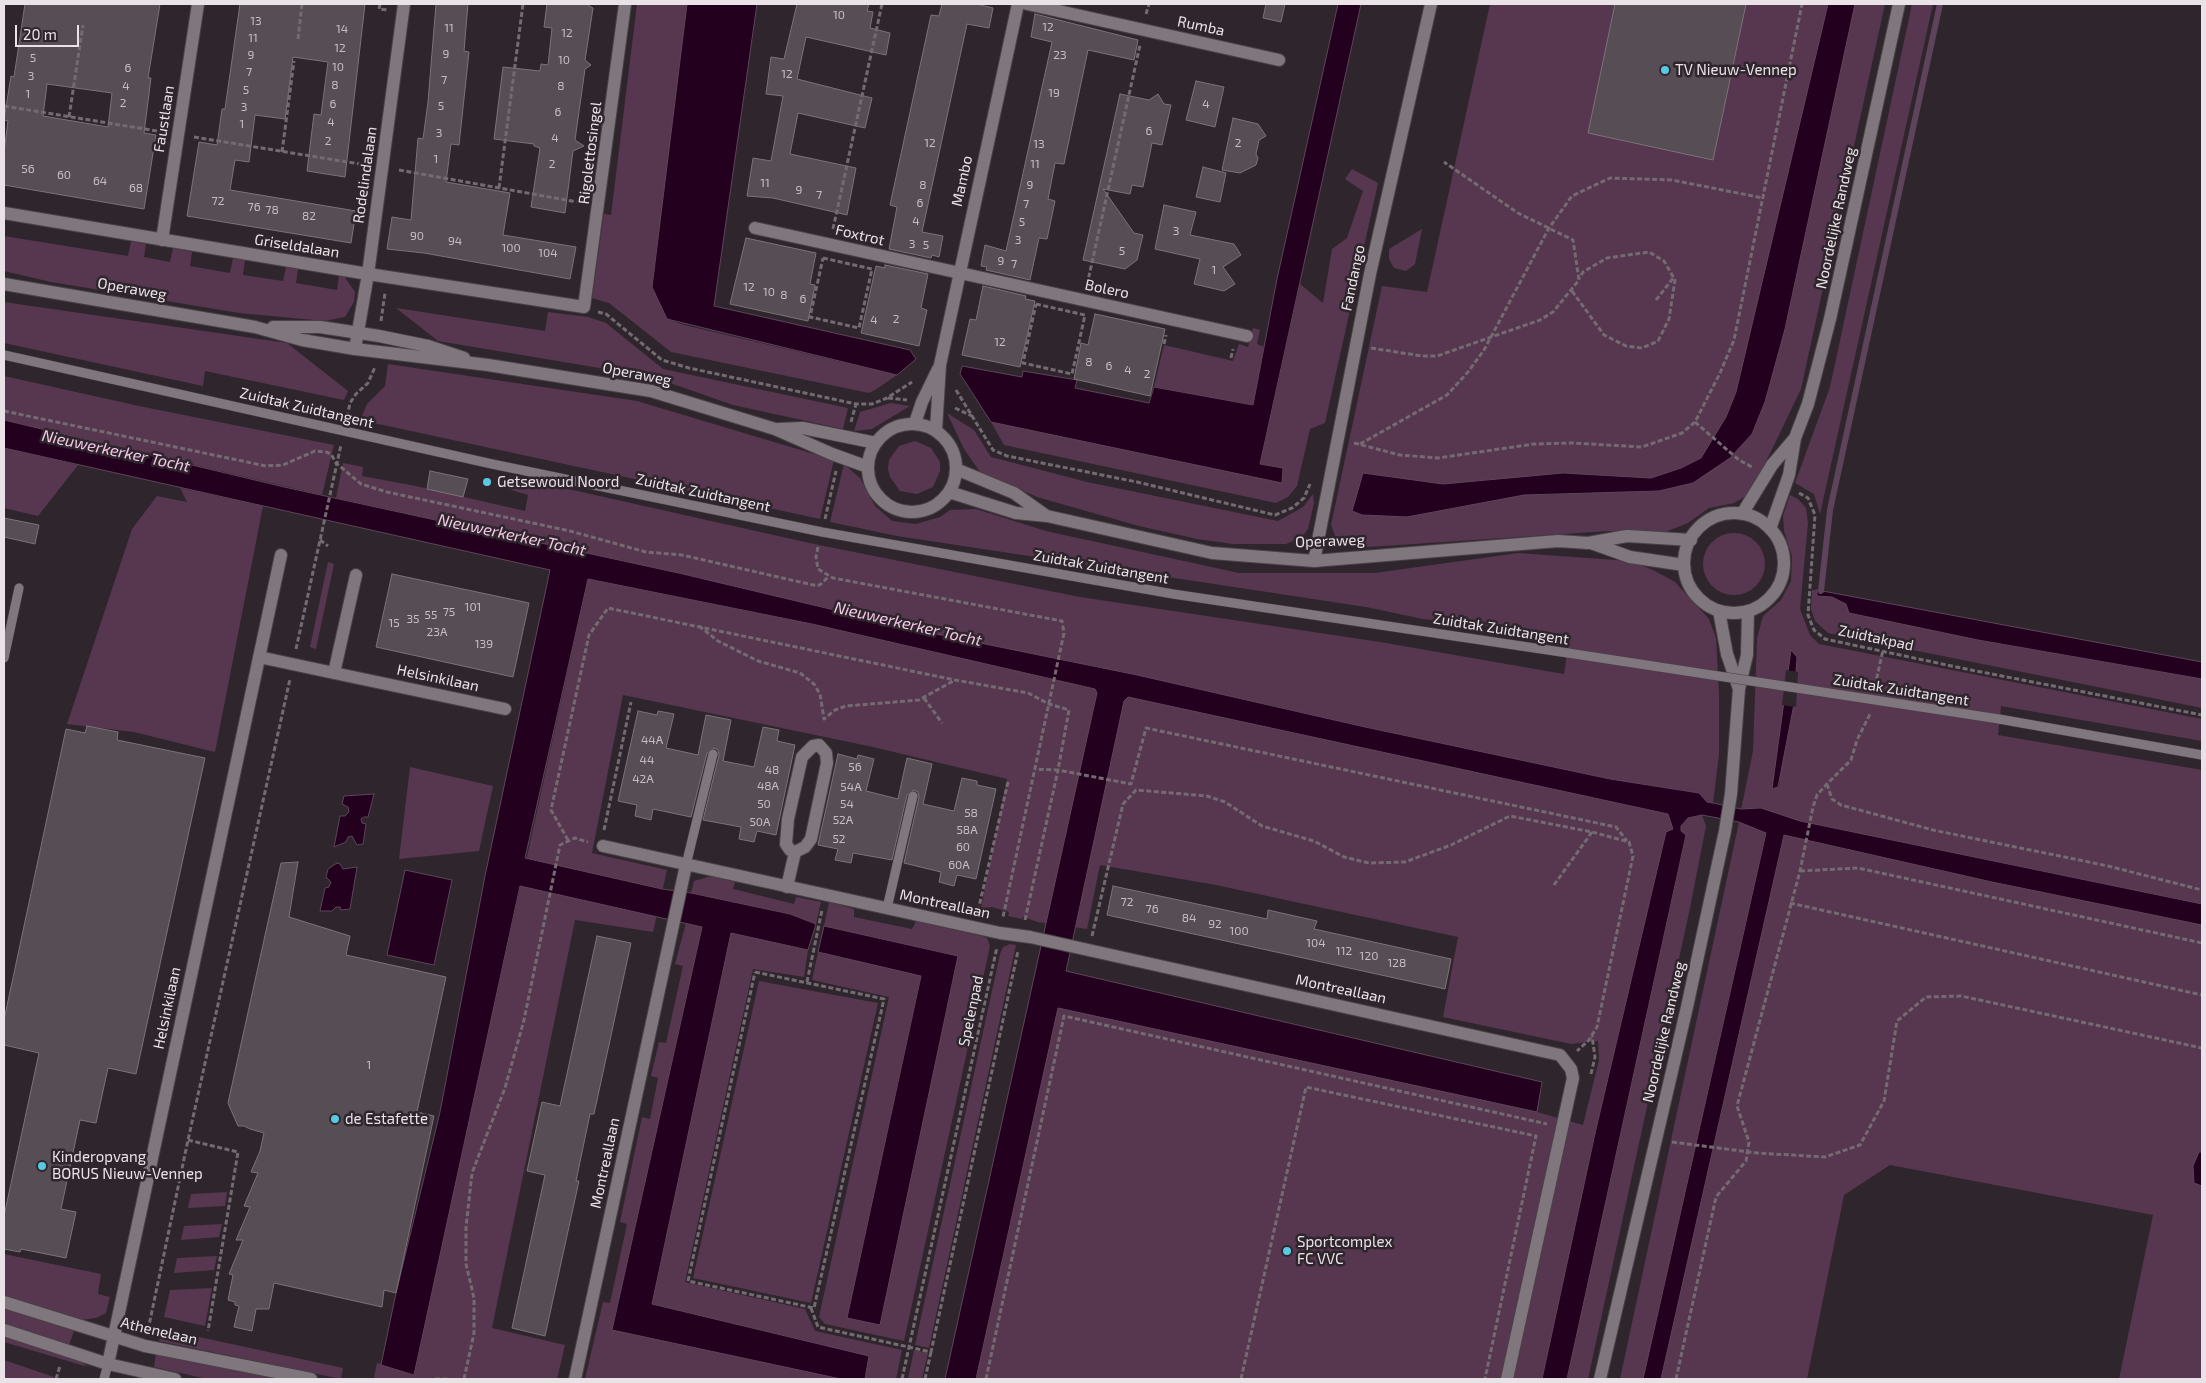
<!DOCTYPE html>
<html>
<head>
<meta charset="utf-8">
<style>
	body { margin:0 }
	#map { position:relative; width:2206px; height:1383px; overflow:hidden; background:#2f262d; font-family:"Exo 2",sans-serif }
	canvas { display:block }
	.frame { position:absolute; inset:0; border:5px solid #e9e3e7; pointer-events:none }
	.scale { position:absolute; left:15px; top:25px; width:64px; height:22px; box-sizing:border-box; border:2px solid #e9e3e7; border-top:0; padding-left:6px; font-size:15px; line-height:18px; white-space:nowrap; color:#e9e3e7; -webkit-text-stroke:4px #2f262d; paint-order:stroke }
</style>
</head>
<body>
<div id="map">
<canvas width="2206" height="1383"></canvas>
<div class="frame"></div>
<div class="scale">20 m</div>
</div>
<script>
const c = document.querySelector('canvas').getContext('2d');
c.lineJoin = 'round';
function fillPath(path, color) { c.fillStyle = color; c.fill(path, 'evenodd'); }
const poly = rows => new Path2D(rows.map(r => 'M' + r).join(''));
function strokePath(path, color, width, dash) { c.strokeStyle = color; c.lineWidth = width; c.lineCap = dash ? 'butt' : 'round'; c.setLineDash(dash || []); c.stroke(path); }
function write(font, color, halo, rows, align = 'center') {
  c.font = font + ' "Exo 2",sans-serif'; c.lineWidth = 5; c.setLineDash([]); c.textBaseline = 'middle'; c.strokeStyle = halo; c.fillStyle = color; for (const [text, x, y, turn = 0] of rows) {
    c.save(); c.translate(x, y); c.rotate((+turn || 0) * Math.PI / 180); c.textAlign = isNaN(turn) ? turn : align; if (halo) c.strokeText(text, 0, 0); c.fillText(text, 0, 0); c.restore();
  }
}
fillPath(poly([
	[637,4,687,4,667,319,684,325,897,375,875,390,869,393,671,352,609,303,592,298,604,214,611,215],
	[1490,4,1885,4,1801,389,1751,493,1734,503,1709,508,1688,523,1665,532,1608,531,1354,548,1343,543,1335,536,1331,525,1382,286,1427,292],
	[1912,4,1933,4,1820,514,1814,494,1795,483,1830,387],
	[1352,169,1378,183,1325,423,1310,429,1297,486,1288,497,1276,503,1004,445,991,422,1282,482,1260,464,1300,284,1323,303,1332,249,1347,238,1363,191,1345,179],
	[1422,229,1415,264,1406,271,1394,268,1389,259,1389,249],
	[4,236,128,256,131,242,136,242,146,244,144,257,170,262,173,248,192,252,190,266,230,273,233,258,245,260,243,275,283,281,286,267,298,269,296,283,337,290,339,275,344,276,355,292,354,302,345,317,325,321,239,313,51,282,4,271],
	[4,302,287,343,348,391,344,400,205,371,203,386,4,343],
	[396,308,545,331,548,312,588,317,606,323,663,369,848,408,843,429,733,405,653,377,438,341],
	[1253,328,1260,330,1257,344,1264,347,1253,405,1154,387,1164,345,1233,361,1239,344,1248,347],
	[388,364,637,401,834,460,820,519,360,420,367,404,385,386],
	[4,376,139,406,334,445,322,495,4,420],
	[891,403,910,406,872,429,854,431,860,412],
	[947,413,974,430,991,457,1087,482,1278,521,1303,507,1313,494,1314,503,1308,529,1301,538,1286,544,1233,544,1197,539,1139,526,1037,497,980,472,964,449],
	[915,441,931,448,940,462,940,471,933,487,917,494,900,491,890,477,888,469,889,460,899,446],
	[4,448,78,465,38,516,4,508],
	[343,463,363,467,362,476,416,486,525,511,528,495,508,489,510,476,814,544,1080,597,1380,642,1564,674,1570,635,1423,619,1366,607,897,536,830,522,844,464,860,478,875,506,892,521,916,524,940,517,950,510,976,509,1046,531,1239,573,1375,573,1518,553,1630,561,1653,570,1675,582,1709,619,1716,638,1719,693,1719,754,1713,803,1707,802,1699,793,1610,779,1365,727,1137,675,931,634,683,574,336,498],
	[180,488,263,506,215,752,134,732,67,724,132,529,157,496,187,502],
	[1790,495,1798,499,1806,508,1808,523,1800,609,1810,635,1819,644,2202,719,2202,741,2001,706,1998,735,2202,770,2202,904,1800,821,1761,808,1741,810,1753,751,1757,638,1763,616,1781,600,1791,581,1792,556,1784,531,1783,516],
	[1791,650,1779,787,1772,789,1785,702],
	'1703 564a31 31 0 1 1 62 0a31 31 0 1 1-62 0Z',
	[328,562,334,564,316,649,310,647],
	[588,579,812,624,1095,689,1668,814,1673,829,1666,832,1596,1129,1542,1379,976,1379,1058,1007,1537,1112,1583,1125,1599,1060,1598,1041,1571,1044,1443,1017,1458,937,1216,885,1100,865,1087,929,1038,922,1023,917,1022,919,1008,916,1009,912,992,907,981,908,1007,779,873,747,623,695,592,853,667,870,653,932,575,920,492,1328,565,1345,557,1379,377,1379,374,1377,377,1363,413,1375],
	[1812,590,1817,590,1817,596,1832,597,1846,604,1850,613,1978,640,2202,679,2202,708,1828,633,1815,621,1811,609],
	[410,767,493,786,479,851,399,859],
	[1702,815,1706,826,1690,908,1588,1379,1567,1379,1686,836,1681,831,1681,826,1688,818],
	[1739,822,1766,832,1643,1379,1620,1379],
	[1784,835,1992,882,2202,925,2202,1379,2119,1379,2153,1215,1890,1165,1844,1195,1807,1379,1661,1379],
	[712,876,735,882,733,889,794,904,796,897,821,902,816,924,790,914,691,893,694,881],
	[829,902,854,909,854,917,912,929,916,921,982,936,987,938,990,946,904,1341,825,1324,819,1317,889,997,812,980,818,952,921,975,847,1318,958,956,824,926],
	[686,923,702,927,612,1329,841,1379,585,1379,603,1302,610,1303,627,1224,620,1222,642,1117,650,1119,658,1078,651,1076,659,1042,666,1043,683,966,675,964],
	[731,933,808,950,804,977,753,969,685,1282,805,1309,815,1331,902,1350,896,1379,865,1379,868,1356,652,1304],
	[1010,944,1016,945,929,1348,915,1345,1000,954,1003,947],
	[759,981,878,1003,811,1303,693,1278],
	[227,1192,225,1206,188,1208,191,1194],
	[222,1224,219,1237,181,1240,184,1226],
	[4,1254,101,1274,98,1294,110,1297,106,1313,96,1318,81,1320,4,1295],
	[217,1256,214,1270,174,1273,177,1258],
	[212,1288,205,1326,164,1317,170,1290],
	[4,1307,74,1331,69,1345,4,1323],
	[162,1329,343,1368,341,1379,159,1341],
	[4,1336,81,1362,88,1367,4,1342],
	[914,1350,928,1353,922,1379,908,1379],
	[156,1354,181,1358,280,1379,207,1379,154,1367],
	[4,1360,54,1377,53,1379,4,1379]
]), '#57364f');
const water = poly([
	[687,4,757,4,714,306,910,350,916,359,897,375,667,319,652,287,687,4],
	[1338,4,1361,4,1260,464,1283,468,1282,483,991,422,960,374,962,366,1022,377,1023,371,1077,380,1075,388,1149,403,1154,387,1253,405,1277,279,1338,4],
	[1828,4,1855,4,1785,329,1765,402,1752,434,1730,458,1693,483,1659,491,1524,495,1407,517,1362,515,1352,511,1363,473,1443,484,1563,473,1651,478,1681,468,1701,458,1726,417,1736,392,1828,4],
	[4,420,284,487,683,574,931,633,1137,675,1365,727,1610,779,1699,793,1707,802,1713,803,1741,809,1761,808,1800,821,2202,904,2202,925,1992,882,1784,835,1661,1379,1643,1379,1766,833,1739,822,1702,815,1688,818,1681,826,1681,831,1686,835,1567,1379,1542,1379,1596,1129,1666,832,1673,829,1668,814,1128,697,1124,701,1066,971,1542,1082,1537,1112,1058,1008,976,1379,945,1379,1097,693,1095,689,812,624,588,579,525,858,662,889,691,893,790,914,816,924,808,950,731,933,652,1304,869,1356,865,1379,841,1379,612,1330,702,927,520,886,414,1375,381,1365,396,1293,440,1112,485,876,550,570,4,448,4,420],
	[1817,590,2202,662,2202,679,1978,640,1849,613,1846,604,1832,597,1817,596,1817,590],
	[1791,650,1797,657,1794,704,1778,787,1772,789,1791,650],
	[374,794,368,817,364,817,361,819,362,823,366,824,363,844,357,845,352,836,348,837,346,842,334,847,340,816,345,816,349,812,348,807,342,804,344,796,374,794],
	[337,863,340,864,343,869,357,867,350,909,341,910,340,907,336,907,332,911,320,911,325,888,329,887,331,882,326,877,328,869,337,863],
	[405,870,452,880,434,965,387,955,405,870],
	[824,926,958,956,880,1325,847,1318,921,976,818,952,824,926],
	[2199,1152,2202,1152,2202,1186,2194,1183,2193,1166,2199,1152]
]);
fillPath(water, '#23001d');
strokePath(water, '#5e445a', 1);
fillPath(poly([
	[1786,670,1798,672,1796,707,1782,705]
]), '#2f262d');
strokePath(poly([
	[1821,591,1830,510,1940,4]
]), '#5e445a', 6);
const building = poly([
	[25,4,160,4,148,78,151,78,144,133,156,135,144,209,4,185,4,152,8,121,4,120,11,76,14,77,25,4],
	[47,84,112,93,108,127,43,116,47,84],
	[240,4,365,4,345,177,307,171,314,114,321,115,328,62,293,57,285,119,255,115,249,162,235,160,230,190,356,211,351,243,187,216,199,142,217,145,222,109,225,109,240,4],
	[436,4,468,4,464,51,469,52,459,145,451,144,446,182,510,193,503,235,576,247,570,279,424,253,387,249,392,217,411,220,418,138,423,139,428,102,436,4],
	[547,4,586,4,593,8,585,60,591,65,585,69,575,140,584,146,573,151,565,213,531,207,540,148,534,146,534,144,494,139,503,67,540,71,541,64,548,65,552,28,544,27,547,4],
	[797,4,869,4,867,11,873,12,870,28,890,33,886,55,806,37,797,79,872,98,865,128,798,113,790,154,856,168,847,215,773,198,747,196,753,158,771,161,783,96,766,94,771,57,784,59,797,4],
	[942,4,976,4,993,8,989,28,967,24,922,232,943,236,939,257,932,255,931,258,889,249,897,207,890,205,931,15,939,16,942,4],
	[1266,4,1285,4,1281,22,1263,18,1266,4],
	[1615,4,1746,4,1713,160,1588,133,1615,4],
	[1035,14,1138,40,1134,60,1088,50,1064,164,1055,163,1048,199,1055,201,1047,239,1039,238,1030,280,986,270,987,267,981,266,985,245,1006,251,1031,137,1052,42,1031,37,1035,14],
	[1196,81,1224,87,1215,127,1186,120,1196,81],
	[1120,94,1149,100,1158,94,1164,104,1171,105,1162,145,1152,143,1143,187,1132,185,1130,194,1103,189,1134,233,1143,235,1137,260,1125,269,1083,260,1120,94],
	[1233,118,1258,124,1266,136,1259,140,1256,154,1258,158,1256,165,1240,173,1222,170,1233,118],
	[1203,167,1226,173,1220,202,1196,197,1203,167],
	[1164,205,1196,212,1190,235,1234,244,1241,255,1223,267,1235,284,1224,291,1194,284,1200,259,1155,249,1164,205],
	[746,238,816,253,810,284,815,285,808,321,730,304,746,238],
	[885,265,928,274,921,308,927,310,919,346,861,333,876,266,885,268,885,265],
	[983,286,1026,296,1025,299,1035,301,1020,367,962,355,970,319,976,320,983,286],
	[1095,314,1165,329,1150,396,1074,379,1081,343,1088,345,1095,314],
	[430,471,468,479,463,497,427,489,430,471],
	[4,518,39,525,35,544,4,537,4,518],
	[392,574,529,603,513,677,376,647,392,574],
	[638,711,657,715,658,711,674,714,666,748,698,755,706,715,731,720,723,761,754,767,763,727,779,730,777,741,795,745,776,835,757,831,754,842,739,839,741,827,703,820,719,755,718,750,714,748,707,753,691,817,653,809,651,820,635,816,637,805,618,801,638,711],
	[87,726,118,732,117,740,205,758,136,1074,108,1068,96,1123,80,1120,61,1209,76,1212,66,1258,21,1249,20,1252,4,1249,4,1216,39,1053,4,1045,4,1020,66,729,85,733,87,726],
	[838,754,857,759,858,755,874,759,866,791,898,799,907,758,932,764,923,804,954,811,962,778,977,781,977,785,996,789,976,879,957,875,954,886,939,882,941,872,904,863,919,797,918,792,914,790,907,795,892,860,853,853,851,863,835,860,838,849,818,845,838,754],
	[298,862,289,917,350,936,346,955,446,977,417,1112,434,1116,396,1293,384,1290,382,1307,274,1283,269,1309,256,1309,252,1331,234,1327,239,1306,235,1305,235,1302,228,1300,233,1275,229,1274,243,1240,236,1240,250,1207,244,1206,258,1173,251,1172,260,1151,264,1133,250,1129,244,1126,238,1126,228,1103,281,863,298,862],
	[1113,886,1267,919,1268,910,1317,921,1314,929,1451,959,1445,989,1107,915,1113,886],
	[597,936,631,943,594,1114,590,1114,576,1181,579,1181,545,1336,512,1328,545,1175,527,1171,542,1102,560,1106,597,936]
]);
fillPath(building, '#574d55');
strokePath(building, '#7c7279', 1);
const service = poly([
	[4,355,492,464,822,532,1173,594,1568,653],
	[4,658,19,588],
	[1999,719,2202,755],
	[686,865,713,754],
	[887,908,913,796],
	[104,1379,108,1364]
]);
const minor = poly([
	[1027,4,1279,60],
	[4,213,368,274,584,307,625,4],
	[755,228,1247,336],
	[162,240,198,4],
	[355,349,368,274,404,4],
	[915,423,922,402,938,369],
	[936,430,940,365,1018,4],
	[1314,561,1370,274,1431,4],
	[356,575,334,673,505,709],
	[259,657,334,673],
	[603,846,1000,933,1030,937,1560,1055,1571,1069,1573,1078,1507,1379],
	[787,887,795,852,805,847,811,839,827,763,826,753,819,745,813,746,802,757,788,819,786,844,790,850,795,852],
	[4,1302,145,1346,311,1379],
	[4,1330,108,1364,175,1379],
	[108,1364,281,555],
	[575,1379,686,865]
]);
const secondary = poly([
	[4,284,255,327,302,340,355,349,488,365,651,391,775,429,832,454,868,467],
	[273,327,320,327,379,336,428,346,464,358],
	'868 468a44 44 0 1 1 88 0a44 44 0 1 1-88 0Z',
	[778,429,803,428,876,443],
	[956,469,1014,493,1045,515],
	[949,492,1016,513,1047,516,1212,553,1314,561,1558,541,1588,543,1627,536,1691,540],
	'1684 563a50 50 0 1 1 100 0a50 50 0 1 1-100 0Z',
	[1742,514,1772,465,1795,438],
	[1770,529,1789,475,1795,438,1808,404,1830,319,1899,4],
	[1591,543,1630,557,1684,565],
	[1719,611,1727,654,1739,689],
	[1600,1379,1687,1007,1725,831,1731,794,1739,689,1747,655,1748,611]
]);
strokePath(service, '#494247', 10);
strokePath(minor, '#494247', 14);
strokePath(secondary, '#494247', 14);
strokePath(poly([
	[380,4,379,9,388,10],
	[86,5,86,4],
	[1146,14,1149,4],
	[298,39,302,4],
	[4,106,163,132],
	[69,117,83,25],
	[194,137,366,165],
	[282,152,294,61],
	[399,170,583,203],
	[499,188,523,4],
	[833,229,882,4],
	[823,258,872,269,859,328,810,317,823,258],
	[1087,285,1140,45],
	[1572,291,1604,335,1626,346,1642,348,1658,341,1669,319,1675,280,1664,261,1649,252,1607,258,1583,272,1579,279],
	[1656,300,1674,277],
	[1036,304,1085,315,1072,374,1023,363,1036,304],
	[598,312,606,314,662,360,689,368,856,404,872,404,887,398,912,382],
	[381,321,385,293],
	[1164,344,1166,335],
	[1371,348,1422,356,1437,356,1540,320,1553,312,1579,280,1573,240,1518,213,1444,162],
	[1231,358,1233,349],
	[956,390,993,450,1007,456,1137,482,1275,515,1292,508,1304,498,1310,484],
	[888,398,907,400],
	[955,408,972,416],
	[4,411,266,466,283,465,315,451,326,452,331,454,336,463,361,484,387,492,570,531,646,552,682,555,813,585,820,585,829,576],
	[347,417,350,403,356,394,368,383,375,367],
	[851,422,856,404],
	[1695,422,1739,460,1752,467],
	[1354,443,1400,455,1438,458,1534,444,1573,443,1642,447,1682,433,1695,422,1720,373,1734,340,1802,4],
	[1360,444,1447,395,1468,372,1484,350,1549,228,1572,196,1610,178,1672,180,1763,198],
	[1799,493,1808,498,1815,515,1808,615,1814,630,1825,639,1961,668,2202,715],
	[825,519,836,471],
	[320,540,328,546],
	[818,547,816,557,818,569,833,578,1062,621,1064,633,1003,917],
	[699,626,718,641,758,661,800,673,814,684,820,694,824,719,835,710,846,706,919,700,955,680],
	[296,649,341,445],
	[1875,686,1883,650],
	[924,698,942,723],
	[1827,784,1832,799,1841,805,1933,830,2108,866,2202,890],
	[604,830,631,702],
	[568,840,551,810,589,635,608,608,955,680,1028,693,1049,704,1069,710,1058,770,1035,769],
	[1800,871,1858,868,2202,943],
	[1554,885,1592,832],
	[1790,903,2202,995],
	[978,911,1008,782],
	[1025,920,1058,770,1131,784,1146,728,1616,827,1627,841],
	[1092,936,1123,804,1136,790,1207,796,1225,802,1262,826,1314,841,1344,857,1369,863,1405,862,1451,845,1510,816,1592,832,1629,842,1633,856,1597,1027,1589,1040,1577,1051],
	[755,972,884,999,814,1308,688,1281,755,972],
	[807,982,822,910],
	[1591,1074,1595,1057,1592,1036],
	[188,1140,238,1152,208,1331],
	[1672,1142,1757,1153,1825,1157,1860,1145,1884,1101,1897,1021,1926,997,1961,996,2202,1048],
	[811,1308,818,1327,931,1352,1018,951],
	[148,1330,188,1140,290,679],
	[56,1379,60,1366],
	[435,1379,448,1379],
	[464,1379,474,1333,474,1298,466,1264,466,1227,472,1173,505,1088,524,1020,560,845,575,838,588,842],
	[902,1379,997,947],
	[925,1379,931,1352],
	[986,1379,1064,1016,1547,1124],
	[1241,1379,1306,1087,1536,1136,1485,1379],
	[1676,1379,1716,1197,1746,1161,1749,1142,1737,1106,1800,871,1813,807,1817,795,1827,784,1851,760,1857,740,1870,714]
]), '#736b71', 3, [5, 2.5]);
strokePath(service, '#80767d', 9);
strokePath(minor, '#80767d', 12);
strokePath(secondary, '#80767d', 12);
const serviceBridge = poly([
	[1568,653,1999,719]
]);
strokePath(serviceBridge, '#494247', 10, []);
strokePath(serviceBridge, '#80767d', 9);
for (const [x, y, r, color] of [
	[1665,70,5,"#57c9e2"],
	[487,482,5,"#57c9e2"],
	[335,1119,5,"#57c9e2"],
	[42,1166,5,"#57c9e2"],
	[1287,1251,5,"#57c9e2"]
]) { const dot = new Path2D(); dot.arc(x, y, r, 0, 2 * Math.PI); c.fillStyle = color; c.fill(dot); strokePath(dot, '#2f262d', 2); }
write('12px', '#c4bec2', null, [
	["10",839,15],
	["13",256,21],
	["12",1048,27],
	["11",449,28],
	["14",342,29],
	["12",567,33],
	["11",253,38],
	["12",340,48],
	["9",446,54],
	["9",251,55],
	["23",1060,55],
	["5",33,58],
	["10",564,60],
	["10",338,67],
	["6",128,68],
	["7",249,72],
	["12",787,74],
	["3",31,76],
	["7",444,80],
	["8",335,85],
	["4",126,86],
	["8",561,86],
	["5",246,90],
	["19",1054,93],
	["1",28,94],
	["2",123,103],
	["6",333,104],
	["4",1206,104],
	["5",441,106],
	["3",244,107],
	["6",558,112],
	["4",331,122],
	["1",242,124],
	["6",1149,131],
	["3",439,133],
	["4",555,138],
	["2",328,141],
	["12",930,143],
	["2",1238,143],
	["13",1039,144],
	["1",436,159],
	["2",552,164],
	["11",1035,164],
	["56",28,169],
	["60",64,175],
	["64",100,181],
	["11",765,183],
	["8",923,185],
	["9",1030,185],
	["68",136,188],
	["9",799,190],
	["7",819,195],
	["72",218,201],
	["6",920,203],
	["7",1026,204],
	["76",254,207],
	["78",272,210],
	["82",309,216],
	["4",916,221],
	["5",1022,222],
	["3",1176,231],
	["90",417,236],
	["3",1018,240],
	["94",455,241],
	["3",912,244],
	["5",926,245],
	["100",511,248],
	["5",1122,251],
	["104",548,253],
	["9",1001,261],
	["7",1014,264],
	["1",1214,270],
	["12",749,287],
	["10",769,292],
	["8",784,295],
	["6",803,299],
	["2",896,319],
	["4",874,320],
	["12",1000,342],
	["8",1089,362],
	["6",1109,366],
	["4",1128,370],
	["2",1147,374],
	["101",473,607],
	["75",449,612],
	["55",431,615],
	["35",413,619],
	["15",394,623],
	["23A",437,632],
	["139",484,644],
	["44A",652,740],
	["44",647,760],
	["56",855,767],
	["48",772,770],
	["42A",643,779],
	["48A",768,786],
	["54A",851,787],
	["50",764,804],
	["54",847,804],
	["58",971,813],
	["52A",843,820],
	["50A",760,822],
	["58A",967,830],
	["52",839,839],
	["60",963,847],
	["60A",959,865],
	["72",1127,902],
	["76",1152,909],
	["84",1189,918],
	["92",1215,924],
	["100",1239,931],
	["104",1316,943],
	["112",1344,951],
	["120",1369,956],
	["128",1397,963],
	["1",369,1065]
]);
write('15px', '#e9e3e7', '#2f262d', [
	["Rumba",1201,26,12],
	["Faustlaan",164,119,-81],
	["Rigolettosingel",590,153,-83],
	["Rodelindalaan",365,175,-82],
	["Mambo",962,181,-78],
	["Noordelijke Randweg",1836,218,-78],
	["Foxtrot",860,235,13],
	["Griseldalaan",297,246,9],
	["Fandango",1353,278,-78],
	["Operaweg",132,289,10],
	["Bolero",1107,289,12],
	["Operaweg",637,374,11],
	["Zuidtak Zuidtangent",307,408,13],
	["Zuidtak Zuidtangent",703,493,12],
	["Operaweg",1330,541,-2],
	["Zuidtak Zuidtangent",1101,567,10],
	["Zuidtak Zuidtangent",1501,629,9],
	["Zuidtakpad",1876,638,12],
	["Helsinkilaan",438,678,12],
	["Zuidtak Zuidtangent",1901,690,9],
	["Montreallaan",945,904,12],
	["Montreallaan",1341,989,12],
	["Helsinkilaan",167,1008,-78],
	["Spelenpad",971,1011,-78],
	["Noordelijke Randweg",1664,1032,-77],
	["Montreallaan",605,1163,-78],
	["Athenelaan",159,1331,13]
]);
write('15px', '#e9e3e7', '#2f262d', [
	["TV Nieuw-Vennep",1675,70],
	["Getsewoud Noord",497,482],
	["de Estafette",345,1119],
	["Kinderopvang",52,1157],
	["BORUS Nieuw-Vennep",52,1174],
	["Sportcomplex",1297,1242],
	["FC VVC",1297,1259]
], 'left');
write('italic 16px', '#f6c8ea', '#2f262d', [
	["Nieuwerkerker Tocht",116,451,12],
	["Nieuwerkerker Tocht",512,535,12],
	["Nieuwerkerker Tocht",908,624,13]
]);
</script>
</body>
</html>
